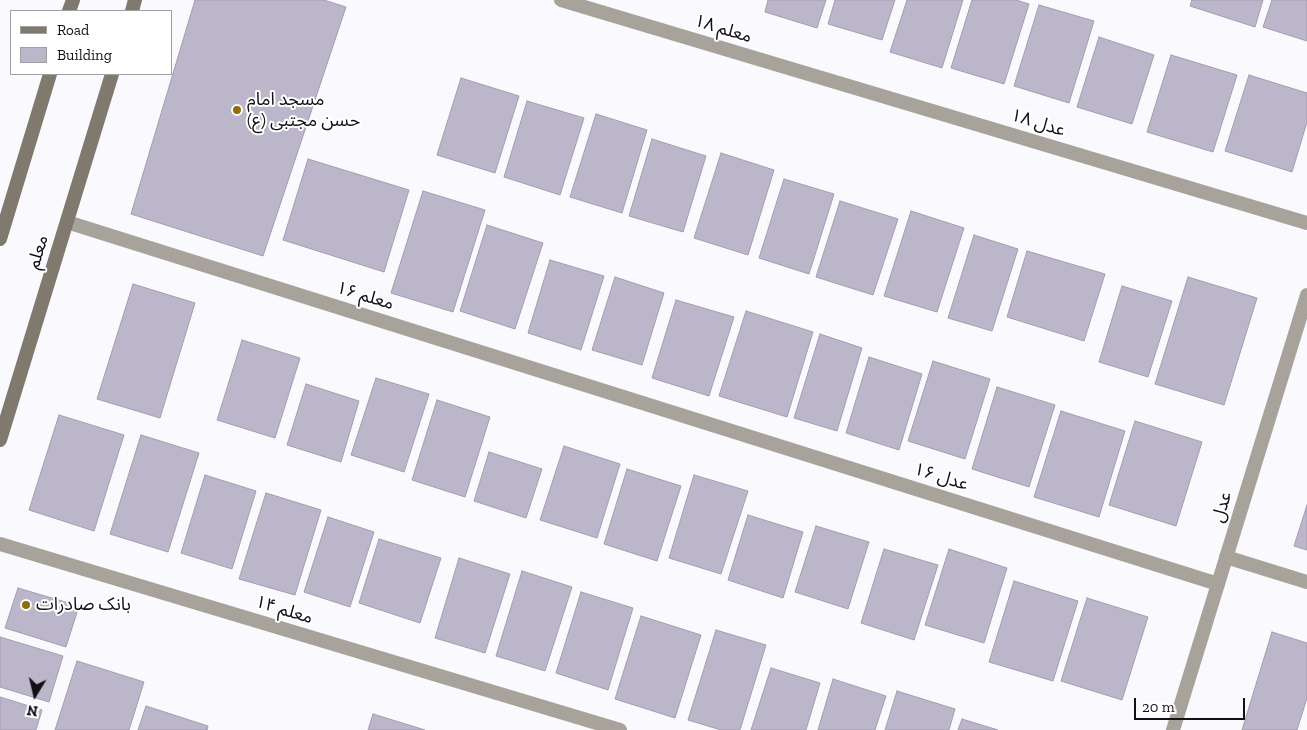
<!DOCTYPE html>
<html>
<head>
<meta charset="utf-8">
<style>
	body { margin:0 }
	#map { position:relative; width:1307px; height:730px; overflow:hidden; background:#faf9fd; font-family:"Zilla Slab",serif }
	canvas { display:block }
	.legend { position:absolute; left:10px; top:10px; width:162px; height:65px; box-sizing:border-box; background:#fff; border:1px solid #a09fa2; margin:0; padding:6px 9px; list-style:none; font-size:15px; color:#120f17 }
	.legend li { display:flex; align-items:center; gap:10px; height:25px }
	.legend b { width:25px; border:1px solid #a09fa2 }
	.north { position:absolute; left:10px; top:670px; width:50px; height:50px; -webkit-text-stroke:4px #fff; paint-order:stroke; rotate:189deg; font-size:14px; font-weight:700; line-height:20px; text-align:center; color:#120f17 }
	.north::after { content:''; display:block; margin:auto; width:18px; height:22px; background:#120f17; clip-path:polygon(50% 0,100% 100%,50% 72%,0 100%) }
	.scale { position:absolute; left:1134px; top:698px; width:111px; height:22px; box-sizing:border-box; border:2px solid #120f17; border-top:0; padding-left:6px; font-size:15px; line-height:18px; white-space:nowrap; color:#120f17; -webkit-text-stroke:4px #fff; paint-order:stroke }
</style>
</head>
<body>
<div id="map">
<canvas width="1307" height="730"></canvas>
<ul class="legend">
<li><b style="height:6px;background:#7f7a6d"></b>Road</li>
<li><b style="height:14px;background:#bcb6cb"></b>Building</li>
</ul>
<div class="north">N</div>
<div class="scale">20 m</div>
</div>
<script>
const c = document.querySelector('canvas').getContext('2d');
c.lineJoin = 'round';
function fillPath(path, color) { c.fillStyle = color; c.fill(path, 'evenodd'); }
const poly = rows => new Path2D(rows.map(r => 'M' + r).join(''));
function strokePath(path, color, width, dash) { c.strokeStyle = color; c.lineWidth = width; c.lineCap = dash ? 'butt' : 'round'; c.setLineDash(dash || []); c.stroke(path); }
function write(font, color, halo, rows, align = 'center') {
  c.font = font + ' "Zilla Slab","Noto Sans Arabic",serif'; c.lineWidth = 4; c.setLineDash([]); c.textBaseline = 'middle'; c.strokeStyle = halo; c.fillStyle = color; for (const [text, x, y, turn = 0] of rows) {
    c.save(); c.translate(x, y); c.rotate((+turn || 0) * Math.PI / 180); c.textAlign = isNaN(turn) ? turn : align; if (halo) c.strokeText(text, 0, 0); c.fillText(text, 0, 0); c.restore();
  }
}
const building = poly([
	[195,0,324,0,346,7,263,256,131,214,195,0],
	[768,0,826,0,817,28,765,12,768,0],
	[835,0,895,0,882,40,828,24,835,0],
	[907,0,963,0,942,68,890,52,907,0],
	[972,0,1016,0,1029,4,1004,84,951,68,972,0],
	[1192,0,1263,0,1255,27,1190,6,1192,0],
	[1272,0,1307,0,1307,41,1263,27,1272,0],
	[1039,5,1094,21,1069,103,1014,86,1039,5],
	[1099,37,1154,55,1132,124,1077,107,1099,37],
	[1171,55,1237,75,1213,152,1147,132,1171,55],
	[1249,75,1307,93,1307,122,1292,172,1225,151,1249,75],
	[461,78,519,96,495,173,437,155,461,78],
	[527,101,584,118,560,195,504,177,527,101],
	[596,114,647,130,622,213,570,197,596,114],
	[652,139,706,156,683,232,629,216,652,139],
	[721,153,774,170,748,255,694,238,721,153],
	[308,159,409,190,384,272,283,240,308,159],
	[784,179,834,194,809,274,759,258,784,179],
	[423,191,485,210,453,312,391,293,423,191],
	[840,201,898,219,873,295,816,277,840,201],
	[911,211,964,228,937,312,884,296,911,211],
	[487,225,543,243,515,329,460,311,487,225],
	[974,235,1018,249,992,331,948,318,974,235],
	[1027,251,1105,274,1084,341,1007,317,1027,251],
	[550,260,604,276,581,350,528,333,550,260],
	[615,277,664,293,642,365,592,350,615,277],
	[1188,277,1257,298,1224,405,1155,384,1188,277],
	[133,284,195,303,160,418,97,399,133,284],
	[1122,286,1172,301,1148,377,1099,362,1122,286],
	[676,300,734,317,709,396,652,378,676,300],
	[746,311,813,332,787,417,719,396,746,311],
	[820,334,862,348,837,431,794,418,820,334],
	[242,340,300,358,275,438,217,420,242,340],
	[869,357,922,374,899,450,846,433,869,357],
	[933,361,990,379,965,459,908,441,933,361],
	[376,378,429,394,404,472,351,455,376,378],
	[306,384,359,401,341,462,287,445,306,384],
	[997,387,1055,405,1029,487,972,469,997,387],
	[437,400,490,417,465,497,412,480,437,400],
	[1061,411,1125,431,1099,517,1034,497,1061,411],
	[59,415,124,435,94,531,29,510,59,415],
	[1135,421,1202,442,1176,526,1109,505,1135,421],
	[141,435,199,453,168,552,110,534,141,435],
	[564,446,620,464,597,538,540,520,564,446],
	[489,452,542,469,526,518,474,501,489,452],
	[627,469,681,486,657,561,604,544,627,469],
	[205,475,256,491,232,569,181,553,205,475],
	[694,475,748,491,721,574,669,558,694,475],
	[266,493,321,510,295,595,239,579,266,493],
	[1307,505,1307,550,1294,546,1307,505],
	[748,515,803,532,783,598,728,580,748,515],
	[328,517,374,532,350,607,304,592,328,517],
	[816,526,869,542,848,609,795,592,816,526],
	[379,539,441,558,420,623,359,603,379,539],
	[884,549,938,565,914,640,861,623,884,549],
	[949,549,1007,568,984,643,925,625,949,549],
	[459,558,510,574,485,653,435,638,459,558],
	[522,571,572,587,545,671,496,656,522,571],
	[1014,581,1078,601,1053,681,989,662,1014,581],
	[18,588,79,606,66,647,5,628,18,588],
	[581,592,633,608,608,690,556,673,581,592],
	[1087,598,1148,617,1122,700,1061,681,1087,598],
	[641,616,701,635,675,718,615,699,641,616],
	[716,630,766,645,740,730,721,730,688,720,716,630],
	[1272,632,1307,643,1307,698,1297,730,1242,730,1272,632],
	[0,637,63,656,49,702,0,687,0,637],
	[77,661,144,682,129,730,55,730,77,661],
	[771,668,820,683,806,730,751,730,771,668],
	[833,679,886,696,875,730,818,730,833,679],
	[897,691,955,709,949,730,885,730,897,691],
	[0,697,42,710,36,730,0,730,0,697],
	[146,706,208,726,207,730,138,730,146,706],
	[373,714,425,730,368,730,373,714],
	[962,719,998,730,958,730,962,719]
]);
fillPath(building, '#bcb6cb');
strokePath(building, '#a39db1', 1);
strokePath(poly([
	[561,0,1307,223],
	[67,222,1218,584],
	[0,544,620,730],
	[1226,557,1307,582]
]), '#a7a39a', 14);
strokePath(poly([
	[1173,730,1307,295]
]), '#a7a39a', 14);
strokePath(poly([
	[69,11,73,0],
	[132,11,135,0],
	[0,239,50,74],
	[0,440,112,74]
]), '#7f7a6d', 14);
for (const [x, y, r, color] of [
	[237,110,5,"#8a6e0f"],
	[26,605,5,"#8a6e0f"]
]) { const dot = new Path2D(); dot.arc(x, y, r, 0, 2 * Math.PI); c.fillStyle = color; c.fill(dot); strokePath(dot, '#fff', 2); }
write('18px', '#120f17', '#fff', [
	["معلم ۱۸",723,29,17],
	["عدل ۱۸",1038,123,17],
	["معلم",38,252,-73],
	["معلم ۱۶‌",365,296,17],
	["عدل ۱۶",941,477,17],
	["عدل",1222,507,-73],
	["معلم ۱۴",284,610,17]
]);
write('18px', '#120f17', '#fff', [
	["مسجد امام",247,100],
	["حسن مجتبی (ع)",247,121],
	["بانک صادرات",36,605]
], 'left');
</script>
</body>
</html>
